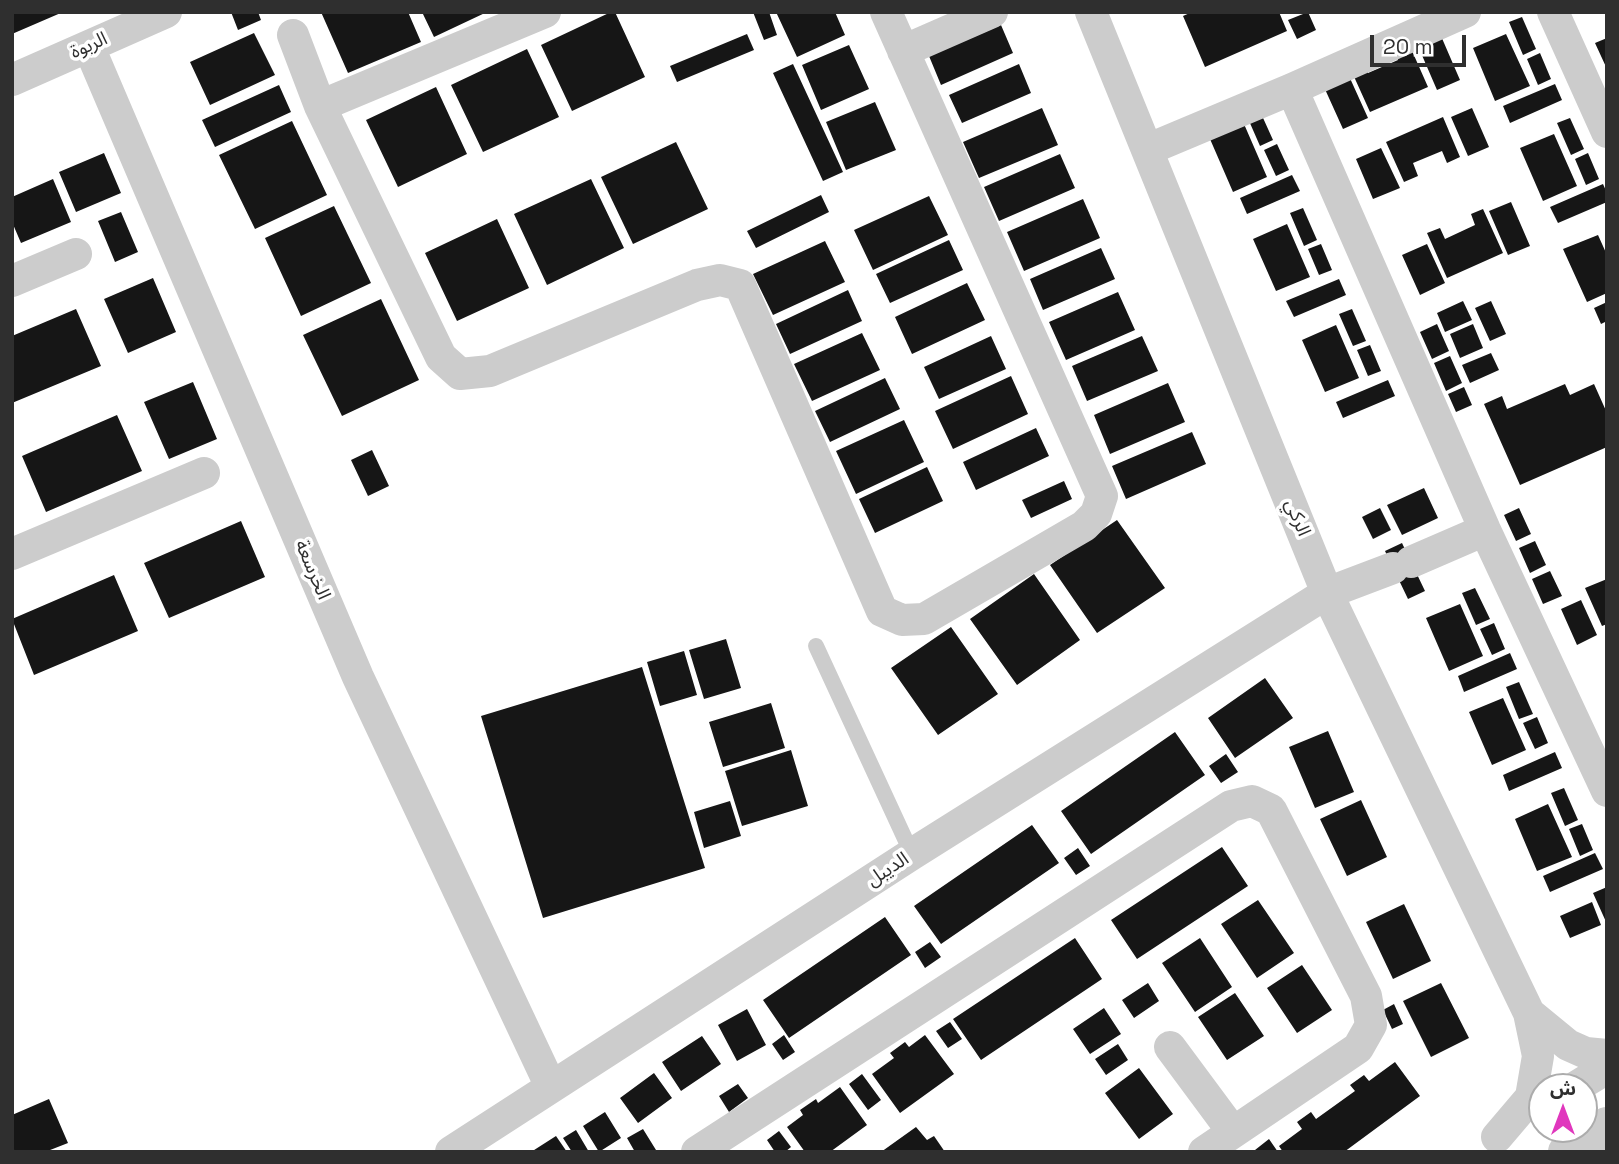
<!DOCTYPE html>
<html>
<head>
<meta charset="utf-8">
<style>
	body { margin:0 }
	#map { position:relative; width:1619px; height:1164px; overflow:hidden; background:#fff; font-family:"Space Grotesk","Noto Sans Arabic",sans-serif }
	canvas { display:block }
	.frame { position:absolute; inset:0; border:14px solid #2f2f2f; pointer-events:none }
	.north { position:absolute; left:1528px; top:1073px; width:70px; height:70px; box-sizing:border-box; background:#fff; border:2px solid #acacac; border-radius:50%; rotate:0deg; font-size:19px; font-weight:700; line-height:28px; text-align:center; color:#2f2f2f }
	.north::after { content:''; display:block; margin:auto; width:24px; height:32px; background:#e037bd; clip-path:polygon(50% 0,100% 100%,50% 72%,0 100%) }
	.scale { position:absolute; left:1370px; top:35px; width:96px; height:32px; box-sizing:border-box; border:4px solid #2f2f2f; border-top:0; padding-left:9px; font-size:21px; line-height:24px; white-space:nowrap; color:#2f2f2f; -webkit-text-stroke:5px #fff; paint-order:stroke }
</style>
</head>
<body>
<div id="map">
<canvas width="1619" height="1164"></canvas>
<div class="frame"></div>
<div class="north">ش</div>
<div class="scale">20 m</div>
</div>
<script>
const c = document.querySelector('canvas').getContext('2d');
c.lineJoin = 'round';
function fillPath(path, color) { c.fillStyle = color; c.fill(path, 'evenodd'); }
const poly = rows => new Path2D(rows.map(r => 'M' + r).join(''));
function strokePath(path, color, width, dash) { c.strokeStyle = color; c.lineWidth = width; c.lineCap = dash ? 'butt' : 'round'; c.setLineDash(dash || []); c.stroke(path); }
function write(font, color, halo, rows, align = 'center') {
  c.font = font + ' "Space Grotesk","Noto Sans Arabic",sans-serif'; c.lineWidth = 7; c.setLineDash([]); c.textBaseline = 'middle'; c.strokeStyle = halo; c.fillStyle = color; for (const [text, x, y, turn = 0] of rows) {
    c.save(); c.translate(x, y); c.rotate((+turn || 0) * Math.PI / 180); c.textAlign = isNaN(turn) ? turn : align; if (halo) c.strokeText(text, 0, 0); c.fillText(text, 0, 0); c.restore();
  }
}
fillPath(poly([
	[12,12,63,12,12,34],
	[231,12,258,12,261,20,238,30],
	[321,12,408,12,421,42,348,73],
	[422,12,487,12,434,37],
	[611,12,615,12,645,77,572,111,541,45],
	[753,12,769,12,777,35,764,40],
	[776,12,835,12,845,35,797,57],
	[1192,12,1279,12,1287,31,1205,67,1183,16],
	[1308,12,1316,30,1297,39,1288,20],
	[1522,17,1536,49,1523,55,1509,22],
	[1001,25,1013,53,941,85,929,56],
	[254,33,275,75,210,105,190,62],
	[747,34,754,50,677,82,670,66],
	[1506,34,1530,86,1495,101,1473,48],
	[1441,36,1460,80,1437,90,1418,46],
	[1607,38,1607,69,1595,43],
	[1409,44,1428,87,1370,112,1351,70,1364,64,1368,73,1398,60,1394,51],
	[849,45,869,89,821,110,802,65],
	[527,49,559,117,483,152,451,85],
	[1540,53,1551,79,1538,85,1527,59],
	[793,64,843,172,823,181,773,73],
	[1019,64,1031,93,962,123,949,95],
	[1349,76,1368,118,1343,129,1324,87],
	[1555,84,1562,100,1510,123,1503,106],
	[279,85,291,112,215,147,202,120],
	[436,87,467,154,398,187,366,120],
	[875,102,896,150,846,170,826,122],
	[1042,108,1058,145,979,178,963,142],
	[1472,108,1489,147,1468,156,1451,117],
	[1259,109,1273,140,1260,146,1246,114],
	[1443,117,1460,157,1447,163,1442,151,1413,163,1418,176,1404,182,1386,142],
	[1570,118,1584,149,1571,155,1557,123],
	[292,121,327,195,255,229,219,155],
	[1244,124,1267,177,1233,192,1210,139],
	[1554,134,1577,186,1543,201,1520,148],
	[676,142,708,209,633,244,601,177],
	[1277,144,1289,170,1276,176,1264,150],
	[1381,148,1400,188,1373,199,1356,159],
	[104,153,121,193,76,212,59,172],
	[1588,153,1599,179,1586,185,1575,159],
	[1060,154,1075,188,999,221,984,187],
	[1292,175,1300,191,1247,214,1240,198],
	[53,179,71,222,21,243,12,222,12,197],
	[591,179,624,248,547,285,514,214],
	[1603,184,1607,193,1607,202,1558,223,1550,207],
	[821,195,829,212,756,248,747,231],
	[929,196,948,235,873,270,854,230],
	[1083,199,1100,238,1024,271,1007,232],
	[1511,202,1530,246,1508,255,1489,211],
	[334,206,371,283,301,316,265,238],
	[1303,208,1317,240,1304,246,1290,213],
	[1483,209,1503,253,1447,278,1427,233,1440,228,1445,239,1475,225,1471,214],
	[121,212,138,252,115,262,98,221],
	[497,219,529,288,457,321,425,253],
	[1287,224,1310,277,1276,291,1253,239],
	[1598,235,1607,255,1607,293,1587,302,1563,249],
	[949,240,963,270,890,303,876,274],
	[825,241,845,282,773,315,753,274],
	[1321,244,1332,270,1319,275,1308,249],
	[1427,244,1445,283,1420,295,1402,255],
	[1101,248,1115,279,1043,310,1030,279],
	[153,278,176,332,128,353,104,299],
	[1339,279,1346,295,1294,317,1286,301],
	[967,283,985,320,912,354,895,317],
	[848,290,862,321,790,354,776,324],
	[1118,292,1135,330,1066,360,1049,322],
	[381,299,419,380,342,416,303,335],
	[1463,301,1472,320,1445,332,1437,313],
	[1491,301,1506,334,1490,341,1475,308],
	[1607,302,1607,321,1601,324,1594,308],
	[76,309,101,366,12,403,12,336],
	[1352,309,1366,341,1353,346,1339,314],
	[1437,324,1449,351,1432,359,1420,332],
	[1473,324,1483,348,1460,358,1450,334],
	[1336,325,1359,378,1325,392,1302,340],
	[862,333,880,370,812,401,794,364],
	[991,336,1006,369,939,399,924,367],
	[1142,336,1158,371,1087,401,1072,366],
	[1370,345,1381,371,1368,376,1357,350],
	[1491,353,1499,370,1470,383,1462,365],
	[1450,356,1462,383,1446,391,1434,363],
	[1011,376,1028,414,953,449,935,411],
	[885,378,900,409,830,442,815,411],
	[1388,380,1395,396,1343,418,1336,402],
	[193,382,217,439,169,459,144,402],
	[1168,383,1185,422,1110,454,1094,415],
	[1565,384,1570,395,1594,384,1607,413,1607,447,1520,485,1484,404,1502,396,1507,409],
	[1464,387,1472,405,1456,412,1448,394],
	[117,415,142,471,46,512,22,456],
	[904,420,924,462,856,494,836,451],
	[1036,428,1049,456,976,490,963,462],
	[1192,432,1206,464,1126,499,1112,466],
	[372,450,389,486,368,496,351,460],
	[927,467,943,501,875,533,859,499],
	[1064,481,1072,499,1031,518,1022,500],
	[1424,488,1438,518,1402,535,1387,505],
	[1380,508,1391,530,1373,539,1362,517],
	[1519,508,1531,534,1516,541,1504,515],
	[1117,520,1165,588,1097,633,1050,565],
	[241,521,265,577,169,618,144,563],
	[1535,541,1546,565,1530,573,1519,548],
	[1402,543,1425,591,1408,599,1385,551],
	[1550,571,1562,596,1543,604,1532,579],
	[1034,574,1080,640,1017,685,970,619],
	[114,575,138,631,34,675,12,619],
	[1607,579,1607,624,1602,626,1585,588],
	[1475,588,1490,619,1476,625,1462,593],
	[1581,600,1597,635,1577,645,1561,609],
	[1460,604,1483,656,1449,671,1426,618],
	[1494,623,1505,649,1492,655,1480,629],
	[951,627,998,694,938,735,891,668],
	[726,639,741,688,704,699,689,650],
	[684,651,697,695,660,706,647,662],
	[1510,653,1517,669,1464,692,1458,676],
	[642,667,705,868,543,918,481,716],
	[1265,678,1293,718,1235,758,1208,718],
	[1519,682,1533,714,1519,719,1506,687],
	[1503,698,1526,750,1492,765,1469,712],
	[771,703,785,748,723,767,709,722],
	[1537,717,1548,743,1535,749,1523,723],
	[1328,731,1354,792,1315,808,1289,747],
	[1175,732,1205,775,1091,854,1061,811],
	[791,750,808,806,742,826,725,771],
	[1555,752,1562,768,1509,791,1503,775],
	[1226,754,1238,772,1221,783,1209,766],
	[1564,788,1578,820,1565,826,1551,793],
	[1361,800,1387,857,1347,876,1320,819],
	[730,801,741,836,704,848,694,812],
	[1548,804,1572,857,1537,871,1515,819],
	[1582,824,1593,850,1580,856,1569,829],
	[1032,825,1059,863,941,944,914,906],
	[1222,847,1248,886,1137,959,1111,920],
	[1078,848,1090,866,1076,875,1064,858],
	[1595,853,1603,869,1550,892,1543,876],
	[1607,887,1607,924,1593,893],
	[1258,900,1294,953,1257,978,1221,924],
	[1592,902,1601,925,1570,938,1560,916],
	[1404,904,1431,961,1393,979,1366,922],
	[885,917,911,955,789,1038,763,1000],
	[1075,938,1102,979,981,1060,953,1019],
	[1200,938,1232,987,1195,1012,1162,963],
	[930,942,941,957,925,968,915,952],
	[1302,965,1332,1010,1297,1033,1267,988],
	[1148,983,1159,1001,1134,1018,1122,1000],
	[1441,983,1469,1038,1431,1057,1403,1001],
	[1235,993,1264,1036,1227,1060,1198,1017],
	[1394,1004,1403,1024,1392,1029,1383,1010],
	[1104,1008,1121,1034,1090,1054,1073,1029],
	[747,1009,766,1045,737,1061,718,1025],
	[950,1022,962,1039,948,1048,936,1031],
	[784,1035,795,1052,783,1060,772,1044],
	[925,1035,954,1074,900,1113,872,1074,894,1058,890,1053,905,1042,909,1047],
	[702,1036,721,1064,681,1091,662,1062],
	[1118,1044,1128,1060,1106,1075,1095,1059],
	[1395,1062,1420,1096,1344,1152,1283,1152,1279,1146,1302,1129,1297,1122,1311,1112,1316,1119,1355,1091,1350,1085,1364,1075,1369,1081],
	[1139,1068,1173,1114,1139,1139,1105,1093],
	[654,1073,672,1098,638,1123,620,1098],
	[862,1074,881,1100,868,1110,849,1084],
	[738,1084,748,1098,729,1112,719,1096],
	[840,1087,867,1125,830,1152,805,1152,787,1127,803,1115,800,1110,816,1099,818,1103],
	[49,1099,68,1143,45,1152,15,1152,12,1145,12,1115],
	[605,1112,621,1138,599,1152,583,1126],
	[916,1127,927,1140,934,1136,945,1152,881,1152],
	[643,1129,656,1150,652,1152,635,1152,627,1138],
	[576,1130,589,1152,572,1152,563,1138],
	[779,1131,791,1147,785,1152,775,1152,767,1140],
	[556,1136,567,1152,531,1152],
	[1269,1139,1278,1152,1256,1152,1255,1150]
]), '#161616');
strokePath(poly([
	[816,646,912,854]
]), '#ccc', 16);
strokePath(poly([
	[1091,12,1327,593,1529,1013,1538,1056,1531,1097,1497,1137],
	[1553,12,1607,132],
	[293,35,320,106,441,357,460,374,490,371,697,285,720,280,740,285,882,611,902,620,924,619,1084,526,1096,514,1102,496,886,12],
	[89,47,358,677,551,1087],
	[903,51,992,12],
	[12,80,166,12],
	[1292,89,1485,530,1607,791],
	[320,106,545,12],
	[1149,149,1292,89,1465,12],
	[12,281,76,254],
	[12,554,204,473],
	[1411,562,1485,530],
	[1529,1013,1568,1045,1586,1053,1607,1055],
	[1170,1047,1233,1132],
	[1576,1087,1607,1068],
	[451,1152,912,854,1327,593,1393,568],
	[697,1152,1231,806,1252,801,1271,810,1366,996,1371,1025,1358,1048,1204,1152]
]), '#ccc', 32);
strokePath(poly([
	[1567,1152,1607,1126]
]), '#ccc', 38);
write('19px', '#2f2f2f', '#fff', [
	["الربوة",89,46,-24],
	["الركي",1297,518,68],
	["الخرسعة",312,570,67],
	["الديبل",888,870,-33]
]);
</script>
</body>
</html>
